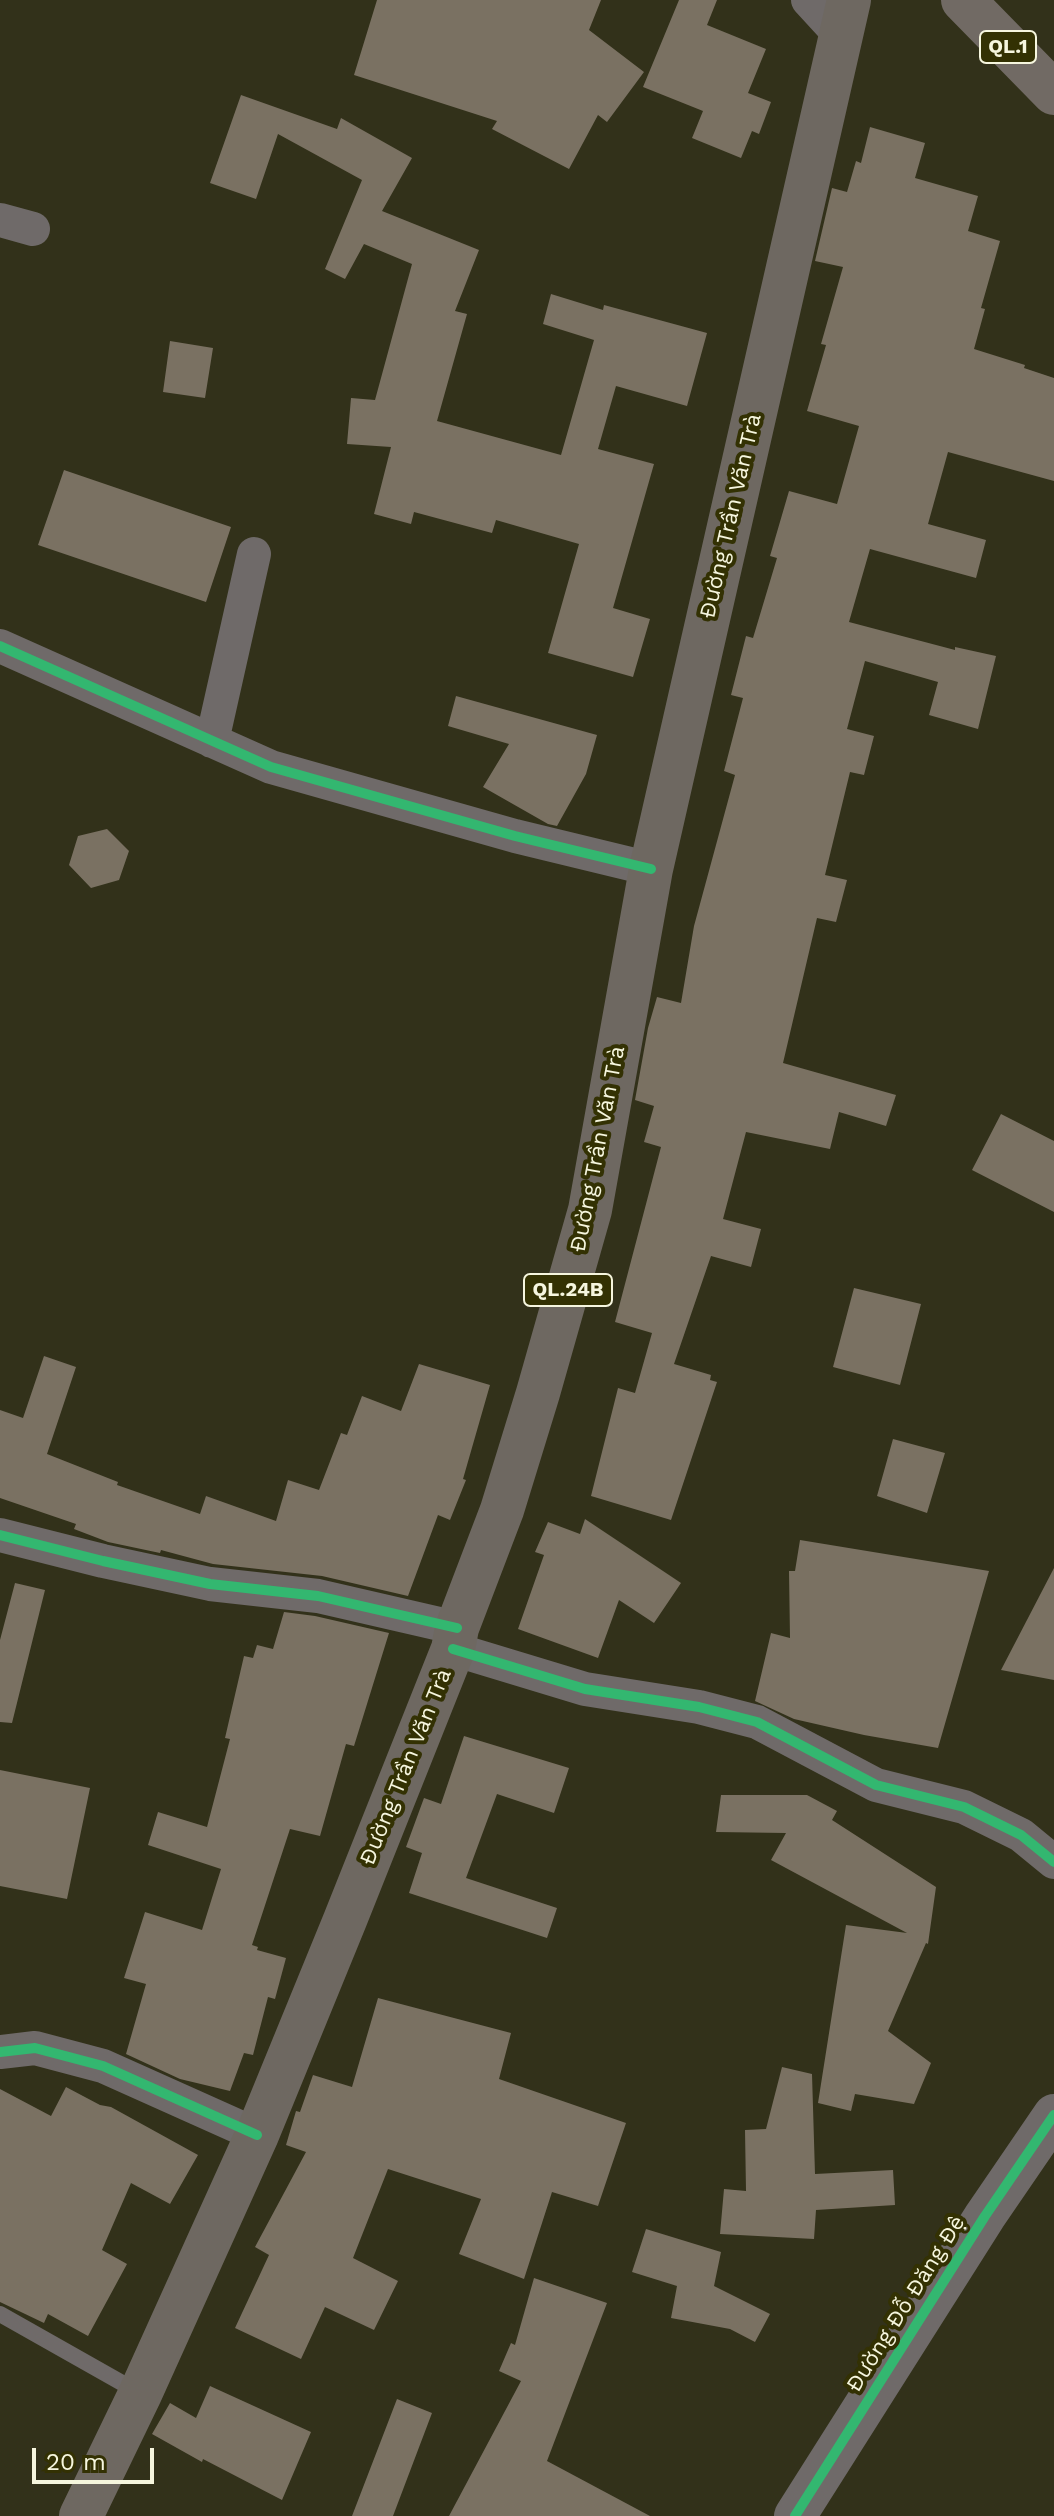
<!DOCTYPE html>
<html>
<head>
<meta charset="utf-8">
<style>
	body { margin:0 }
	#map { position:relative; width:1054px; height:2516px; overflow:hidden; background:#32311a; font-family:"Work Sans",sans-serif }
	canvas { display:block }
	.scale { position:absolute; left:32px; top:2448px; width:122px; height:36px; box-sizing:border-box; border:4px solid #f6f6de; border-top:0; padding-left:10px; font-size:24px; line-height:28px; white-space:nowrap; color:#f6f6de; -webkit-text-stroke:6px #333103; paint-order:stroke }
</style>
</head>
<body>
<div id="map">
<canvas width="1054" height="2516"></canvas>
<div class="scale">20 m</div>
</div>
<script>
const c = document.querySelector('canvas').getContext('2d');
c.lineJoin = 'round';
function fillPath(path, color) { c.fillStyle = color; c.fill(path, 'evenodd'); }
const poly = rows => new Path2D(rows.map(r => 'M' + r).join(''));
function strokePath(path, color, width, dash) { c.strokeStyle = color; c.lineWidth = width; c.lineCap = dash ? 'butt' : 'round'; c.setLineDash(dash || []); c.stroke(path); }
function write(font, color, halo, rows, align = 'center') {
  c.font = font + ' "Work Sans",sans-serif'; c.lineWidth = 8; c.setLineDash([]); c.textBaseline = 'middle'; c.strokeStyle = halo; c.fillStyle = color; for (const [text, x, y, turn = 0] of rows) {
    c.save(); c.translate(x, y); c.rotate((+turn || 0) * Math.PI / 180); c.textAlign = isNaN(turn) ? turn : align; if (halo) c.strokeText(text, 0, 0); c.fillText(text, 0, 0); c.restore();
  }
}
fillPath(poly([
	[377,0,601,0,589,30,644,72,607,122,598,115,569,169,492,129,497,121,354,75],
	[679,0,717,0,707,25,766,49,748,93,771,102,759,134,752,131,741,158,692,138,703,111,643,87],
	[241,95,337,129,341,118,412,158,382,211,479,250,455,311,467,314,437,421,561,455,594,340,543,324,551,294,603,310,604,305,707,333,687,406,616,386,598,449,654,464,613,608,650,619,633,677,548,653,579,544,496,520,492,533,414,512,411,524,374,514,391,447,347,444,351,398,375,400,412,264,364,244,345,279,325,269,362,180,278,134,256,199,210,183],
	[870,127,925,143,915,178,978,196,968,231,1000,241,981,308,985,309,974,349,1025,365,1024,368,1054,378,1054,481,948,452,928,524,986,540,976,578,870,549,849,622,955,650,955,647,996,656,978,729,929,715,938,682,865,661,847,729,874,736,864,775,850,772,825,875,847,880,836,922,817,918,783,1063,896,1095,886,1126,839,1112,830,1149,746,1132,723,1219,761,1229,751,1267,711,1256,674,1364,711,1375,710,1380,717,1382,671,1520,591,1496,618,1388,635,1393,652,1333,615,1322,661,1147,644,1142,654,1106,635,1100,648,1028,657,997,681,1003,694,926,735,775,724,771,743,698,731,695,746,636,753,638,777,558,770,556,789,491,837,504,859,426,807,411,826,345,821,344,843,267,815,261,832,188,847,192,856,161,861,163],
	[170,341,213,348,205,398,163,392],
	[64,470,231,527,206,602,38,545],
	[456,696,597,735,586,774,557,826,548,824,483,787,509,744,448,726],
	[107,829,129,851,119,880,91,888,69,865,78,836],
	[1001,1114,1054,1141,1054,1212,972,1170],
	[854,1288,921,1304,900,1385,833,1367],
	[44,1356,76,1367,47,1454,118,1482,117,1485,200,1514,206,1496,276,1521,288,1480,319,1490,341,1433,347,1435,362,1396,401,1411,419,1364,490,1385,463,1479,466,1480,450,1520,438,1515,408,1596,322,1576,213,1564,161,1550,160,1553,108,1542,74,1529,76,1524,0,1498,0,1410,23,1418],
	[893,1439,945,1453,927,1513,877,1496],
	[585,1519,681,1583,654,1623,619,1600,598,1658,518,1629,544,1555,535,1552,548,1522,580,1534],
	[800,1540,989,1571,938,1748,864,1735,794,1719,755,1701,771,1633,790,1638,789,1571,795,1571],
	[1054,1568,1054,1680,1001,1670],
	[15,1583,45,1590,12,1723,0,1722,0,1640],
	[284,1612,315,1616,389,1633,354,1746,346,1744,320,1836,290,1829,252,1945,258,1947,257,1950,286,1958,275,1999,268,1997,253,2055,244,2053,230,2091,180,2079,126,2054,146,1984,124,1978,145,1912,202,1930,221,1869,148,1845,158,1812,207,1827,230,1739,225,1738,244,1656,253,1658,257,1645,273,1649],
	[464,1736,569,1768,554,1813,497,1794,466,1878,557,1908,547,1938,409,1893,422,1853,406,1847,424,1798,441,1804],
	[0,1770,90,1788,67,1899,0,1886],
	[721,1795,807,1795,837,1811,832,1820,936,1887,928,1944,926,1943,888,2031,931,2063,914,2104,855,2094,851,2111,818,2103,846,1925,907,1933,771,1860,786,1833,716,1832],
	[378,1998,511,2033,499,2079,626,2123,598,2206,552,2192,524,2279,459,2254,481,2199,388,2169,353,2258,398,2281,374,2330,325,2307,301,2359,235,2328,269,2255,255,2247,306,2152,286,2145,296,2111,300,2112,313,2075,352,2087],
	[782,2067,812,2074,815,2174,893,2170,895,2205,816,2210,814,2239,720,2234,724,2189,746,2191,745,2130,766,2129],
	[66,2087,100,2105,111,2107,198,2155,170,2204,131,2183,102,2250,127,2264,88,2336,48,2314,44,2323,0,2302,0,2089,51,2116],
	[646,2229,721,2252,714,2286,770,2314,755,2342,730,2329,671,2318,677,2286,632,2272],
	[534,2278,607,2303,547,2461,650,2516,449,2516,521,2381,499,2371,511,2343,515,2345],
	[210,2386,311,2432,282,2500,203,2459,202,2462,152,2434,170,2403,196,2418],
	[397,2399,432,2413,393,2516,352,2516]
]), '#7a7162');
strokePath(poly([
	[0,2314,138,2392]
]), '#6f6a69', 16);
strokePath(poly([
	[808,0,841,36],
	[0,220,33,229],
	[0,646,271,767,515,836,651,869],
	[212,741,254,554],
	[0,1535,103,1561,210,1584,318,1596,457,1628],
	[453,1649,585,1689,699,1707,757,1722,876,1785,964,1807,1021,1835,1054,1862],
	[0,2052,35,2048,103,2066,257,2135]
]), '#6f6a69', 34);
strokePath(poly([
	[795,2516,985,2216,1054,2115]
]), '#6f6a69', 42);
strokePath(poly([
	[81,2516,140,2394,257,2135,345,1920,453,1649,457,1628,502,1510,538,1393,590,1210,651,869,849,0]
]), '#6e6861', 44);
strokePath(poly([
	[963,0,1054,93]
]), '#716a64', 44);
strokePath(poly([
	[0,646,271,767,515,836,651,869],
	[0,1535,103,1561,210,1584,318,1596,457,1628],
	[453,1649,585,1689,699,1707,757,1722,876,1785,964,1807,1021,1835,1054,1862],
	[0,2052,35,2048,103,2066,257,2135],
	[795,2516,985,2216,1054,2115]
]), '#33b770', 10);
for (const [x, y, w] of [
	[1008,47,56],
	[568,1290,88]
]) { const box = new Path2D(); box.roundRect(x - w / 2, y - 16, w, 32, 6); c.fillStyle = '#333103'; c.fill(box); strokePath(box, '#f6f6de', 2); }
write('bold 20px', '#f6f6de', null, [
	["QL.1",1008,47],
	["QL.24B",568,1290]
]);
write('22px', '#f6f6de', '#333103', [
	["Đường Trần Văn Trà",731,516,-77],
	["Đường Trần Văn Trà",598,1149,-79],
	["Đường Trần Văn Trà",406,1767,-68],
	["Đường Đỗ Đăng Đệ",906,2304,-58]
]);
</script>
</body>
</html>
